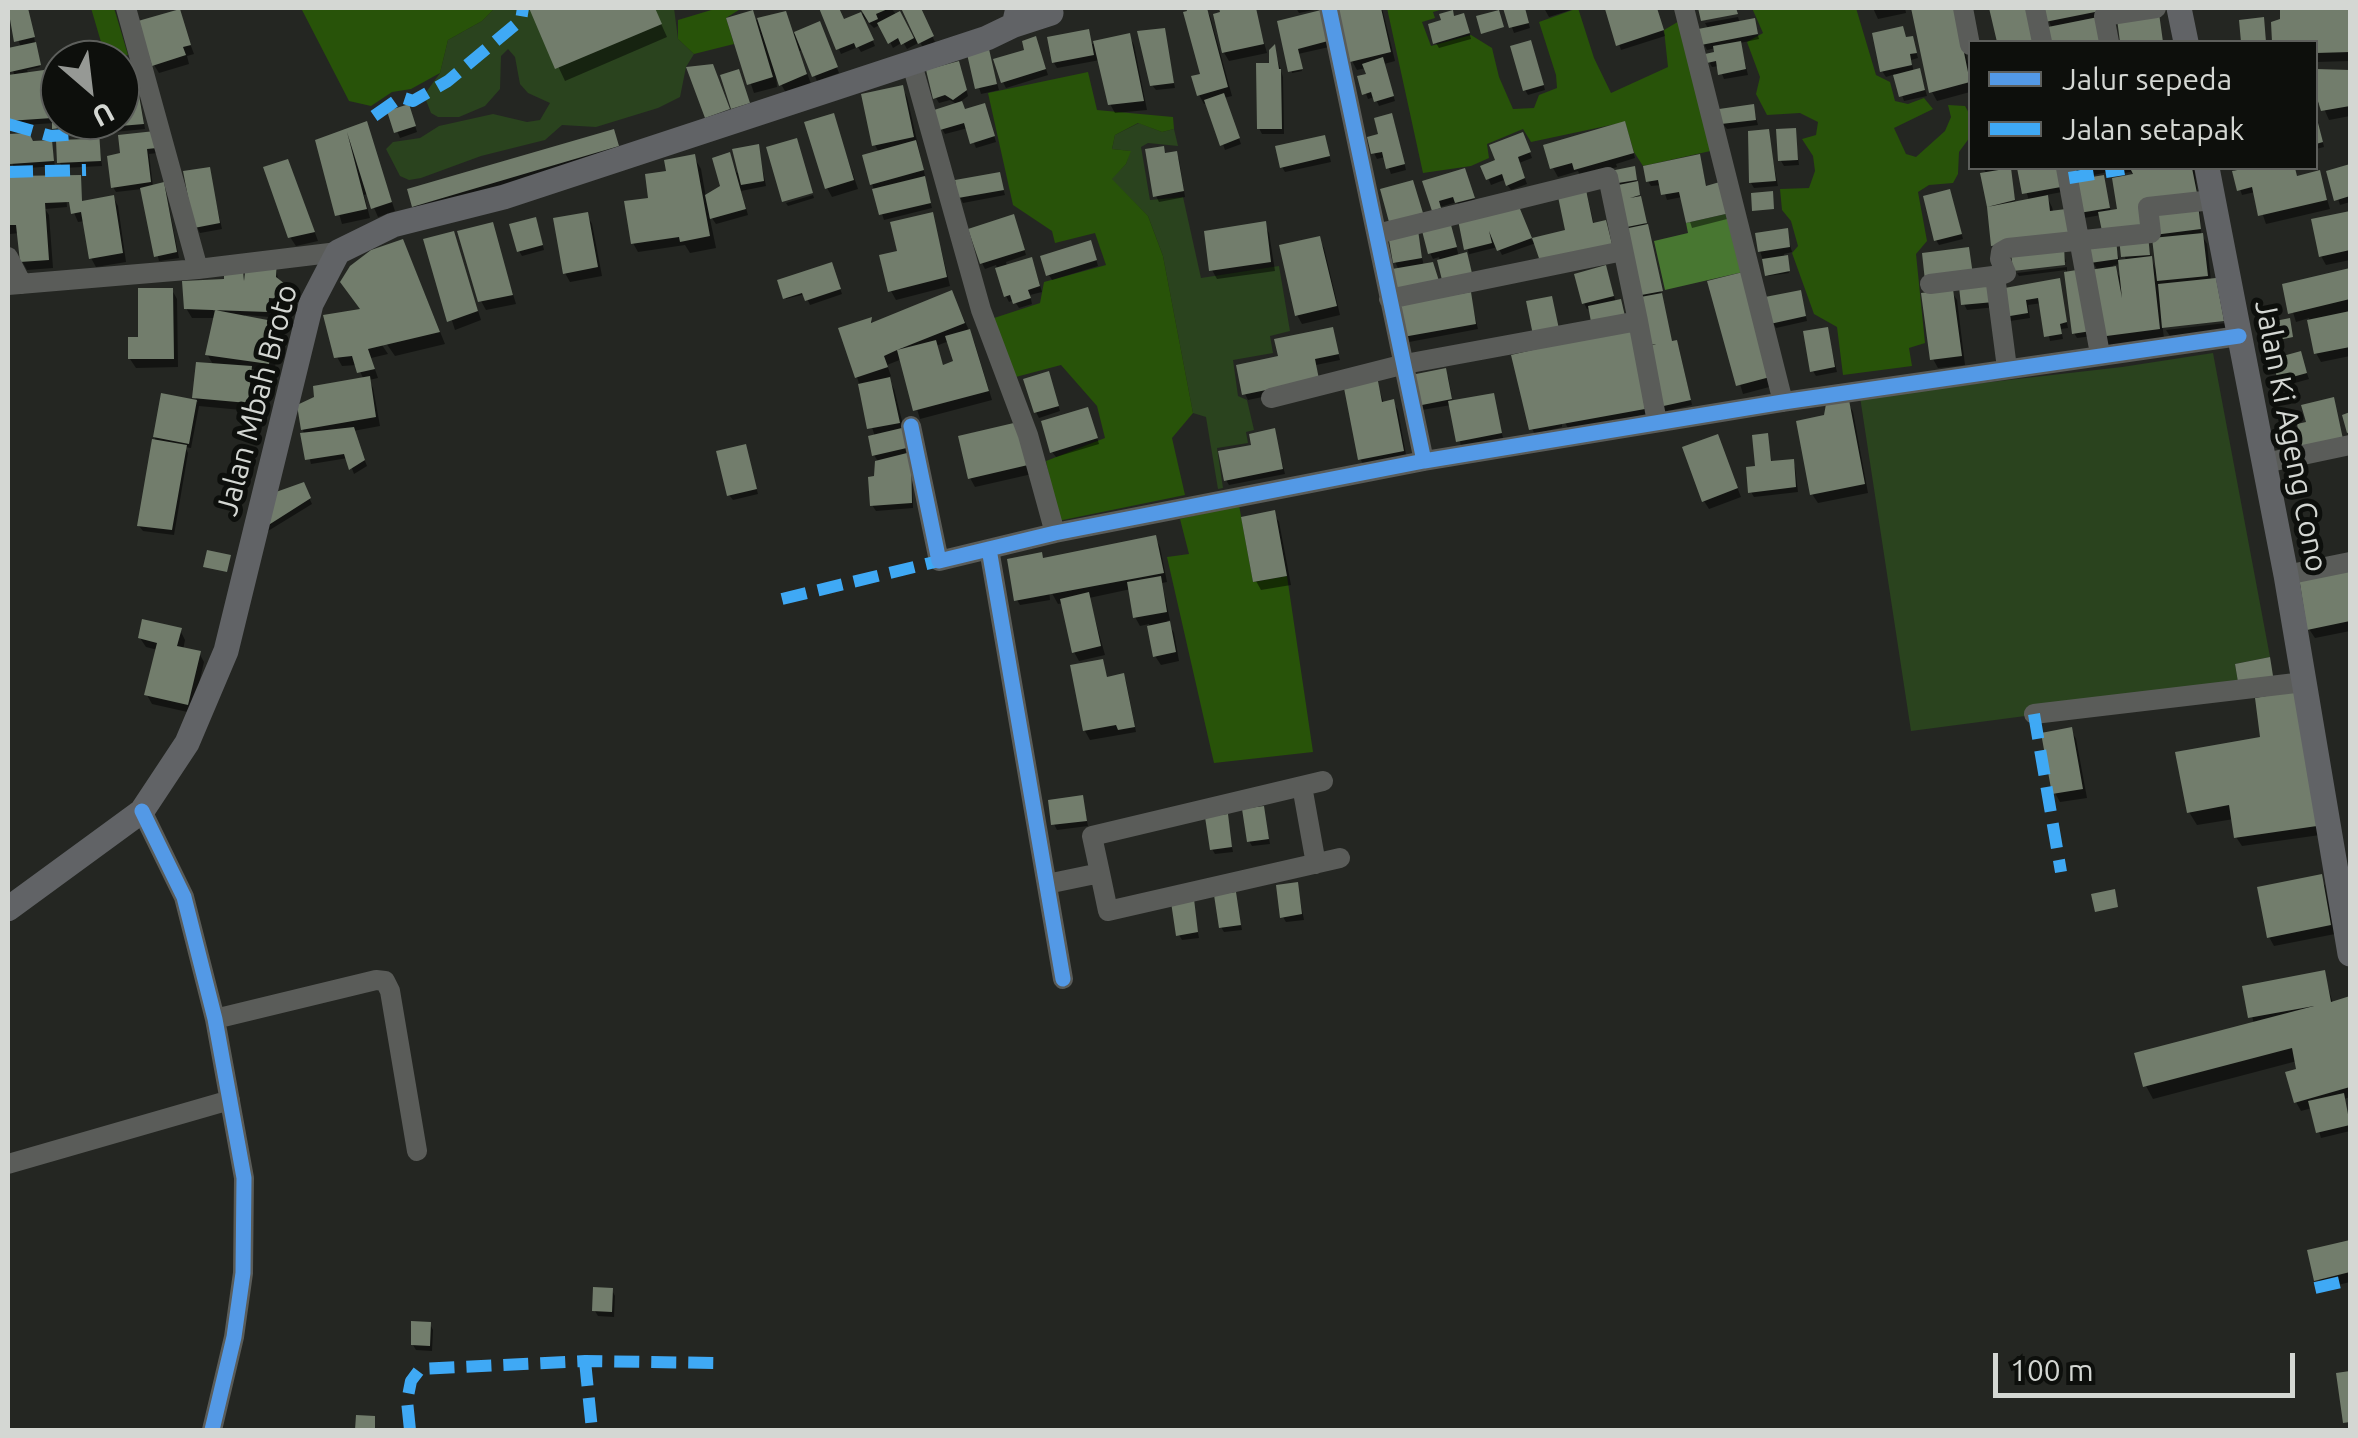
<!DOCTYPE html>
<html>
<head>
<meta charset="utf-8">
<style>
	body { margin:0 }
	#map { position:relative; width:2358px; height:1438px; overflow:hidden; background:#242622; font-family:Ubuntu,sans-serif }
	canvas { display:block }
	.frame { position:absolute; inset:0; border:10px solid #d4d7d3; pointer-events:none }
	.legend { position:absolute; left:1968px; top:40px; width:350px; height:130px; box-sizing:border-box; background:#0d0f0c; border:2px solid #5d5f5c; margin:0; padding:12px 18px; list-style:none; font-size:30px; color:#d4d7d3 }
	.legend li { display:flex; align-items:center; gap:20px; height:50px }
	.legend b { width:50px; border:2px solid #5d5f5c }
	.north { position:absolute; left:40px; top:40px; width:100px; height:100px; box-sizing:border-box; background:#0d0f0c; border:2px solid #5d5f5c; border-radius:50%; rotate:152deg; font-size:28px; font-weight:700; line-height:40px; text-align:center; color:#d4d7d3 }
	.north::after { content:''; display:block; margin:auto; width:35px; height:45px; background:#969995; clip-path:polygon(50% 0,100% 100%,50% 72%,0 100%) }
	.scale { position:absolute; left:1993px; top:1353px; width:302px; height:45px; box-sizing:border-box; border:5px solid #d4d7d3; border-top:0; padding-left:12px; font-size:30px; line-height:35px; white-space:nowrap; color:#d4d7d3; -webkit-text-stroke:8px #0d0f0c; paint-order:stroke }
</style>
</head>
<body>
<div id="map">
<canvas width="2358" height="1438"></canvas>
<div class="frame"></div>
<ul class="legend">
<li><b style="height:12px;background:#5399e6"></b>Jalur sepeda</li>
<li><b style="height:12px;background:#3fa9f5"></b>Jalan setapak</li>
</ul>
<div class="north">U</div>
<div class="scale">100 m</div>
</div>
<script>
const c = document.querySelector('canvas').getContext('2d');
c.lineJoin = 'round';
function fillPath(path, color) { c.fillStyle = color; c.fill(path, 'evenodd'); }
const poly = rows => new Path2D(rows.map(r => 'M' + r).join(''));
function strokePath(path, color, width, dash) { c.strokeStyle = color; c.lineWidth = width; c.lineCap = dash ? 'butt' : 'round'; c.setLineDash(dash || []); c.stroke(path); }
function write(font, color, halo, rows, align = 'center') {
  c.font = font + ' Ubuntu,sans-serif'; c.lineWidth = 10; c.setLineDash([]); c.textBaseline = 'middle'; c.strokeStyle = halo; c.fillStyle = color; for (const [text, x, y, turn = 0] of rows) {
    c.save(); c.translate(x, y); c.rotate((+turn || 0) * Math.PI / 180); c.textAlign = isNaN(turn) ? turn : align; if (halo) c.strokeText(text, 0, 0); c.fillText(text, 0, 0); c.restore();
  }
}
fillPath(poly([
	[495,8,674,8,678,39,694,54,686,67,680,97,658,108,596,127,562,125,545,140,481,156,421,178,409,180,400,176,386,149,393,142,420,138,439,126,493,114,527,122,540,120,550,103,528,93,520,84,515,57,508,49,501,56,500,89,485,106,459,117,438,117,431,113,424,95,440,73,448,40,482,21],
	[1139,123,1162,132,1174,129,1178,146,1148,143,1141,147,1150,200,1183,197,1201,278,1279,266,1290,331,1270,336,1273,353,1233,360,1238,396,1247,400,1254,430,1246,432,1248,443,1217,448,1223,488,1218,489,1206,417,1193,413,1163,256,1148,216,1111,179,1126,164,1130,151,1112,149,1115,135],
	[2213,353,2270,657,2235,664,2239,688,1911,731,1860,397,2122,367]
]), '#2a431e');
fillPath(poly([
	[91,8,114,8,128,55,106,59],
	[301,8,495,8,482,21,448,40,440,73,411,89,392,92,371,106,349,101],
	[718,8,742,8,726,18,734,44,694,54,678,39,678,20],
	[1387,8,1447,8,1433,12,1435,18,1422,22,1431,46,1471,35,1492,48,1499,77,1513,109,1534,108,1539,95,1557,88,1556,75,1539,22,1578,8,1594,58,1611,93,1668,67,1664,30,1681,20,1715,150,1643,166,1634,152,1625,122,1531,142,1523,129,1487,144,1489,158,1471,166,1423,173],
	[1752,8,1856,8,1876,75,1890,82,1895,101,1908,104,1924,98,1933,109,1894,128,1906,154,1916,157,1945,131,1951,117,1948,105,1965,106,1970,115,1970,137,1959,152,1958,174,1953,183,1929,185,1918,192,1927,241,1916,254,1925,343,1909,348,1912,366,1843,375,1837,327,1814,314,1792,253,1798,246,1791,221,1782,210,1780,189,1809,188,1815,171,1813,156,1802,139,1816,135,1818,122,1800,113,1767,115,1756,94,1760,77,1747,42,1763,33],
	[1088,72,1097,110,1173,117,1174,129,1162,132,1138,123,1115,135,1112,149,1131,151,1126,164,1112,179,1148,216,1163,256,1193,413,1172,438,1185,495,1058,521,1046,461,1105,438,1097,406,1061,365,1012,378,991,319,1040,303,1044,282,1106,265,1095,233,1055,243,1052,231,1013,205,988,93],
	[1239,505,1253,582,1287,576,1313,752,1214,763,1167,557,1189,554,1180,519]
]), '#285309');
fillPath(poly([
	[1730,213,1743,272,1665,290,1654,241,1688,233,1686,223]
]), '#487731');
fillPath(poly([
	[8,8,28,8,40,67,27,70,29,75,43,73,47,84,60,82,60,120,79,120,81,131,58,134,54,123,11,126,8,121,8,78,15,77,11,64,8,65,8,51,21,48],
	[531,8,654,8,667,37,565,81],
	[822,8,837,8,844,22,866,12,863,8,891,8,914,37,917,36,904,8,919,8,935,42,923,48,920,42,907,49,903,42,893,48,881,24,874,28,862,16,875,46,861,52,858,47,841,54],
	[1189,8,1205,8,1210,16,1232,96,1224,98,1241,144,1225,150,1208,103,1204,104,1199,95,1203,76],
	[1222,8,1242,10,1254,8,1267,53,1229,61,1223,51],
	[1296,8,1313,8,1314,10,1299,13],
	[1339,8,1382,8,1395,61,1384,64,1395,101,1379,106,1375,97,1368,99,1360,78,1369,76,1366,68,1357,70,1352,61],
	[1505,8,1524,8,1530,28,1514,33],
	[1544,8,1574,8,1574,9,1549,17],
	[1622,8,1656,8,1665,36,1621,50,1608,11],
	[1873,8,1905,8,1906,13,1878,19],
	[1914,8,1956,8,1970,72,1970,92,1937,101,1932,92],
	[2044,8,2151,8,2095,18,2103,42,2048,42,2052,29],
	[2283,8,2350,8,2350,61,2316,62,2316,42,2274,42,2273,24,2283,21],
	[178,12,194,54,187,56,189,64,159,73,154,65],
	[752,13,756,20,784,14,794,34,819,24,839,73,817,81,804,50,799,51,811,84,786,93,776,75,777,87,754,93,729,20],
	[1320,13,1329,47,1298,54,1302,71,1292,73,1280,23],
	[1738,17,1740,24,1754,21,1759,39,1740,43,1748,75,1724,79,1719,66,1712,67,1709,62,1717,54,1716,48,1707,50,1704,44,1709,30,1705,23],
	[1455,18,1466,21,1471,39,1439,48,1436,43,1444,22],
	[1163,31,1175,88,1156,90,1152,85],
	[1087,32,1092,44,1129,36,1134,45,1147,110,1115,113,1110,104,1100,60,1057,68,1054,63],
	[1912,38,1918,58,1911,60,1914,72,1921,76,1927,96,1904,101,1895,74,1886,77,1882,71,1906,40],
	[1038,45,1048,75,1006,88,1003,82],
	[1533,48,1545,90,1528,95,1525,90],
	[1274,49,1283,77,1284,134,1262,134,1259,128],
	[988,52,999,90,981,94,970,56],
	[961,69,968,96,960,102,964,109,987,112,996,142,976,148,968,128,945,134,942,129,958,105,950,100,939,103,936,98],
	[120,71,136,74,145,129,114,132,111,126,86,130,80,120,120,120],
	[2316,71,2350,72,2350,116,2329,120,2322,104,2316,104],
	[902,88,907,97,925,176,923,177,932,208,884,220,872,184,879,153,875,145],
	[1753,107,1758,125,1727,129,1723,124],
	[411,112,417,132,400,138,390,113],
	[2316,113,2324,147,2316,149],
	[833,116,858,189,832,197,827,188],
	[1394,122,1406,170,1391,174,1385,157,1377,159,1374,153,1381,136],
	[366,124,395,211,378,217,368,194,364,195,370,218,342,224,318,141],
	[1627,130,1635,158,1616,164,1617,167,1581,178,1578,171,1558,177,1553,168],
	[1794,130,1799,165,1784,166,1781,161],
	[1767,131,1778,186,1754,188,1751,183],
	[613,132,622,155,419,215,414,206],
	[153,133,158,153,149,154,153,187,163,185,166,191,179,258,159,261,142,189,116,192,113,187,122,155],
	[98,134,102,166,63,168,60,163],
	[1525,140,1532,158,1519,163,1527,184,1511,190,1504,180,1491,185,1484,167,1498,162],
	[51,143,55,166,15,169,12,163],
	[1326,143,1331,162,1285,172,1282,167],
	[758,147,766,186,741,191,748,215,716,224,709,214,716,248,690,253,685,245,638,252,633,243,665,174,694,157,701,169,706,198,723,187,732,161,737,173,740,172],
	[1163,149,1167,155,1176,154,1179,159,1185,197,1159,202,1156,196],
	[1701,162,1707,189,1731,218,1692,228,1682,197,1667,200,1662,185,1651,186,1648,181],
	[2350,167,2350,202,2340,205,2330,173],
	[1983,168,2003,168,2003,172,2009,171,2016,204,2029,201,2020,168,2057,168,2062,192,2046,195,2052,207,2066,262,2015,268,2014,253,1994,245,1987,174],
	[2072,168,2194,168,2199,203,2195,204,2200,212,2201,234,2207,244,2211,281,2162,323,2164,338,2106,346,2098,271,2093,262,2110,242,2101,215,2084,218],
	[2113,171,2115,175,2130,172,2136,176,2120,211,2111,213,2103,178,2090,180,2089,176],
	[2146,236,2155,240,2158,273,2152,262],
	[2122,239,2126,262,2120,263,2114,240],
	[2121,264,2123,283,2113,265],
	[2233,168,2294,168,2297,179,2319,173,2330,209,2266,224,2255,192,2242,195],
	[209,170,222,229,200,233,197,227],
	[292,171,318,241,296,246,290,237],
	[1634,171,1672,344,1676,343,1679,348,1692,405,1664,412,1613,173],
	[999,175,1005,195,963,203,960,197],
	[1467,176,1476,203,1460,208,1457,202,1440,207,1425,183],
	[8,179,62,179,81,202,113,197,118,206,126,262,96,267,91,258,85,221,78,222,66,194,67,207,45,209,49,215,53,268,27,270,22,261,20,233,10,234,8,230],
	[1587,194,1594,225,1605,223,1615,254,1536,243,1502,255,1498,247,1466,255,1469,254,1460,222,1520,212,1532,241,1568,231],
	[813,195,814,198,788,206,786,203],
	[1952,198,1963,239,1939,245,1936,240],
	[2350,214,2350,260,2326,265,2321,256,2314,221],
	[587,215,592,224,602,276,570,282,565,273],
	[1016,223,1026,255,1006,262,1007,266,1034,265,1042,292,1030,295,1032,304,1019,308,1014,300,1009,302,1006,296,996,265,985,269,982,263],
	[1264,224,1269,233,1275,271,1217,279,1212,270],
	[492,225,516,304,486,310,481,301],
	[538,225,544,250,522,256,519,251],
	[1786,231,1792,252,1784,254,1789,273,1768,276,1760,251],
	[1416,233,1424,266,1399,270,1395,262],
	[453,234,481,320,455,330,426,241],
	[1453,234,1459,257,1466,255,1474,278,1444,279,1439,257,1433,259,1430,253],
	[1319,239,1324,248,1340,315,1302,324,1297,315],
	[1093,248,1098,266,1052,280,1049,275],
	[941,249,950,286,896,300,891,291],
	[409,255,445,344,395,356,386,343,382,345,388,354,371,358,378,378,369,380,373,388,380,426,353,431,367,466,354,474,348,458,311,464,303,430,364,380,357,365,342,366,337,357,363,311],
	[276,264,278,281,287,291,283,304,271,303,270,317,245,315,244,318,276,324,282,333,274,372,250,369,256,378,252,411,199,406,191,448,185,447,188,453,174,535,143,531,139,526,163,396,198,402,195,397,214,366,207,354,216,318,192,318,186,308,242,273,246,281],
	[2067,267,2067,274,2092,336,2077,338,2074,333,2066,270,2019,276,2017,273],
	[2350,270,2350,356,2321,362,2316,353,2309,318,2296,322,2285,286],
	[834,271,842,294,810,305,805,294,786,299,781,282],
	[1608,274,1616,303,1620,302,1623,307,1627,325,1587,309,1584,303],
	[2058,281,2068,328,2061,329,2063,339,2050,341,2042,303,2028,305,2030,318,2010,321,2002,291],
	[1710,283,1773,386,1743,394],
	[172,290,177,299,178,367,136,368,130,359],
	[1951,291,1957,300,1965,365,1938,368,1933,359],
	[1994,291,1996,307,1967,310,1964,304],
	[1470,295,1478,329,1409,342,1406,336],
	[1802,298,1807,321,1776,328,1773,323],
	[956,302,974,341,992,400,920,419,902,359,887,365,891,376,888,378,894,389,912,460,913,508,876,511,872,505,879,463,874,455,875,437,857,377,871,320,874,325],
	[949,341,956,363,944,367,936,346],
	[2226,323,2227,330,2170,336,2166,330],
	[1332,330,1340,360,1316,365,1320,385,1248,400,1245,394],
	[1630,330,1647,414,1569,430,1562,417,1562,427,1535,434,1532,429],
	[1827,330,1837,372,1816,376,1813,371],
	[2300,354,2309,379,2284,386,2281,380],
	[1448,376,1453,403,1493,396,1503,438,1461,446,1451,405,1422,410,1419,405],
	[1376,379,1384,404,1393,402,1398,411,1407,460,1366,468,1360,459],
	[1051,380,1060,411,1039,418,1036,412],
	[1848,403,1853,412,1868,493,1818,503,1812,494,1826,417],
	[1090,415,1099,444,1056,457,1052,452],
	[1017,425,1032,474,975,487,970,478],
	[1274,431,1285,474,1229,485,1226,480,1254,447],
	[1767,436,1772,464,1792,462,1795,467,1798,492,1754,497,1751,492],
	[1717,437,1741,497,1709,509,1704,501],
	[745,446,758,494,733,500,729,495],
	[303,485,312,504,268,531,265,525],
	[1273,513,1279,522,1291,585,1261,590,1256,581],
	[1155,538,1160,547,1167,582,1162,583,1170,620,1167,621,1174,633,1179,661,1161,665,1155,656,1149,624,1140,626,1135,617,1131,589,1089,598,1105,655,1079,661,1074,652,1063,603,1058,604,1049,588,1050,600,1020,605,1017,600,1043,561],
	[2350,570,2350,631,2315,638,2309,629],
	[180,630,185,640,183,650,199,653,204,662,192,713,152,704,147,695,158,650,146,647,140,638],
	[1101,661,1108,679,1123,676,1126,681,1136,732,1090,740,1085,731,1073,667],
	[2258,700,2320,835,2242,846,2236,837,2234,819,2197,825,2189,812,2263,739],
	[2071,730,2076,739,2087,798,2060,802,2055,793],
	[1082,798,1088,826,1057,830,1054,824],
	[1263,808,1270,844,1252,846,1249,841],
	[1226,816,1233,852,1215,854,1212,849],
	[2320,877,2325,886,2335,934,2274,946,2269,937],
	[1297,884,1304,920,1286,922,1283,917],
	[1235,895,1242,930,1224,932,1221,927],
	[1192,902,1199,938,1182,940,1179,935],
	[2324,973,2333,1004,2349,999,2350,1002,2350,1097,2344,1099,2350,1131,2321,1138,2312,1108,2301,1111,2296,1102,2297,1061,2153,1099,2146,1086,2137,1055,2254,1024,2245,988],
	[2350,1243,2350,1282,2322,1289,2310,1252],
	[612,1290,615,1296,614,1317,598,1316,595,1311],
	[430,1324,433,1330,432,1351,416,1350,413,1345]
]), '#0007');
fillPath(poly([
	[8,8,28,8,35,37,14,42],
	[529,8,655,8,662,24,555,69],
	[819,8,839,8,844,19,861,12,874,40,856,48,854,43,836,50],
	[860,8,890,8,876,14,878,19,869,23],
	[901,8,921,8,934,36,918,44],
	[1186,8,1207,8,1228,87,1197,96,1191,76,1200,74,1183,12,1187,11],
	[1219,8,1256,8,1264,44,1222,53,1213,14,1220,12],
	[1337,8,1381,8,1391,52,1350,62],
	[1503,8,1525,8,1529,23,1509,28],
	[1657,8,1664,30,1616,46,1605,9],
	[1698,8,1736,8,1738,14,1701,21],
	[1911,8,1955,8,1970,82,1929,93],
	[1989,8,2028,8,2035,42,1997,42],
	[2041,8,2110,8,2110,9,2045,22],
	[2280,8,2350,8,2350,52,2316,53,2316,42,2272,42,2271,22,2280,19],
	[180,9,191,45,183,47,186,55,152,66,138,21],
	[753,10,773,77,747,85,726,18],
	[1321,10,1328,41,1298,49,1303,69,1288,72,1277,21],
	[1453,10,1454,16,1464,13,1470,33,1433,44,1428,24,1441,20,1439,14],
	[1499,10,1504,27,1481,34,1476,16],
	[786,11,807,74,779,86,757,18],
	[900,11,914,38,901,45,898,38,888,44,877,23],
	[2159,13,2163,42,2120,42,2117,19],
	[2098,17,2103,42,2046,42,2043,28],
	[2264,17,2266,42,2241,42,2239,20],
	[1755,18,1758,34,1701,45,1698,29],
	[820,21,838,67,812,77,794,32],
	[1903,26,1906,37,1913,36,1917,53,1910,54,1912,65,1880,72,1872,33],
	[1165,28,1174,83,1150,86,1137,31],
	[1089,29,1094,55,1052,63,1047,37],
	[1130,33,1144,101,1108,105,1093,41],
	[1036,36,1046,69,1001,83,993,59,1024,50,1022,41],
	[1531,40,1544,85,1523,91,1510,46],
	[1741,41,1746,69,1718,75,1716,61,1707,63,1705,54,1714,52,1713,46],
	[36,42,41,65,10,72,8,48],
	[1275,44,1279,69,1281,69,1282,129,1257,129,1256,63,1269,63,1269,50],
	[95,45,98,60,69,60,68,49],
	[989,49,997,84,975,89,967,54],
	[1383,57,1394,96,1374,102,1371,92,1362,95,1357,76,1366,74,1362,64],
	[959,61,967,90,953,100,945,95,933,99,926,70],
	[713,64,730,109,705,118,686,67],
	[134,66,144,124,108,127,106,120,120,120,120,68],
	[1920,68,1925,90,1899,97,1893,75],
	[739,69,750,103,731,109,720,75],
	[2316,69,2350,70,2350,106,2321,111,2316,95],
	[44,70,46,81,60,80,60,120,77,120,79,126,52,129,52,118,8,121,8,75],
	[903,85,914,137,872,146,861,94],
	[1224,93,1240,138,1220,146,1204,100],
	[962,101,965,109,985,103,995,136,970,144,964,123,940,130,934,110],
	[409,104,416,126,394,133,387,111],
	[1754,104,1756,120,1721,124,1719,109],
	[834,113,854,180,825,189,804,122],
	[1392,113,1405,164,1386,169,1382,152,1371,154,1367,137,1378,134,1374,118],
	[2316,115,2323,142,2316,144],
	[367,121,392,202,371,209,347,132,367,209,335,216,315,140],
	[1625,121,1634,153,1574,170,1572,163,1550,169,1543,145],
	[1796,128,1798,160,1778,161,1776,129],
	[614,129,619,146,412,207,407,189],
	[1769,129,1776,181,1749,183,1748,131],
	[99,131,101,161,57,163,56,140,89,139,88,132],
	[155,131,157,148,147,149,151,182,111,188,107,156,120,153,118,135],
	[1523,132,1531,152,1518,157,1525,178,1506,186,1502,174,1486,180,1480,166,1495,160,1489,145],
	[29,133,33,141,52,140,54,161,10,164,8,134],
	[1325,135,1330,156,1280,168,1275,146],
	[797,138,813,193,782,202,766,147],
	[916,140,924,170,870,185,862,155],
	[759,144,764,181,741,185,732,149],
	[1164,146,1165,153,1177,151,1184,191,1153,197,1145,149],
	[730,152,746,209,710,219,705,195,720,186,712,158],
	[695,154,710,236,680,242,679,237,631,244,624,201,648,198,645,174,666,171,664,160],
	[1700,154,1706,186,1723,181,1730,213,1686,223,1679,192,1661,195,1658,180,1646,182,1643,166],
	[288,159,315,232,288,238,263,167],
	[2350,164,2350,196,2334,201,2326,171],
	[1635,166,1637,180,1612,184,1610,171],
	[210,167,220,223,194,228,183,171],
	[1465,168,1475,198,1455,203,1453,197,1439,201,1441,208,1432,211,1422,181],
	[2011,168,2015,200,1987,207,1980,173],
	[2017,168,2057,168,2061,187,2022,194],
	[2130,168,2192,168,2198,198,2143,205,2147,230,2103,236,2098,212,2117,209,2112,178,2133,174],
	[2248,168,2295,168,2297,176,2320,170,2327,200,2258,216,2252,187,2237,191,2232,171],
	[1000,172,1004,190,958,198,955,180],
	[81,175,82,201,114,195,123,253,89,259,81,212,71,214,69,202,45,203,49,260,20,262,16,225,8,225,8,176],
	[2104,175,2110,208,2079,213,2074,180],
	[925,176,931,203,879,215,872,189],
	[1413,180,1423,213,1389,222,1380,189],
	[1638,181,1640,195,1630,198,1641,196,1647,223,1622,228,1613,186],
	[164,182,177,252,154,257,140,188],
	[1585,185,1593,223,1606,220,1613,248,1541,264,1532,238,1565,230,1557,192],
	[1950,189,1962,234,1934,241,1923,196],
	[1773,191,1774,209,1752,211,1751,193],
	[2048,195,2050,211,2066,209,2069,237,1991,246,1987,207],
	[1518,204,1532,238,1497,251,1489,231,1492,243,1464,250,1458,220],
	[2198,204,2201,229,2154,235,2150,210],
	[2350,211,2350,250,2319,257,2311,219],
	[588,212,598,267,563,274,553,218],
	[933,212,947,277,888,292,879,255,897,251,890,222],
	[1014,214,1025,250,980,264,968,229],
	[536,217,543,245,517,252,509,224],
	[1266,221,1271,262,1209,271,1204,231],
	[493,222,513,295,478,302,457,231],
	[1648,224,1663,291,1636,296,1624,229],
	[1451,225,1457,247,1428,254,1421,227],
	[1788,228,1790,247,1758,252,1755,233],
	[1418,230,1422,258,1393,263,1388,235],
	[454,231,478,311,447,322,423,239],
	[2203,233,2208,276,2157,281,2152,238],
	[2148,235,2150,255,2121,257,2119,238],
	[1320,236,1337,306,1295,316,1279,245],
	[403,239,440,332,368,349,375,369,357,373,352,356,334,358,323,315,360,309,340,282,350,266,371,250],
	[2116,239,2118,259,2090,263,2087,243],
	[1091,240,1097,260,1046,276,1040,256],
	[2064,246,2065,265,2013,271,2011,252],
	[1969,247,1973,275,1925,281,1922,253],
	[1467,252,1472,273,1442,280,1437,260],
	[1788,255,1790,271,1765,276,1762,259],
	[2152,256,2160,329,2099,337,2089,270,2116,266,2122,298,2118,260],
	[1032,257,1040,286,1028,290,1031,298,1013,304,1010,295,1004,297,995,268],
	[277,262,276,277,285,284,280,299,269,298,268,312,184,309,182,281,224,279,224,272,243,271,244,281,246,265],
	[832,262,841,289,805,301,802,293,783,299,777,280],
	[1433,262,1440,284,1396,292,1392,269],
	[1606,265,1614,296,1582,304,1574,274],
	[2350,268,2350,299,2288,314,2282,284],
	[2083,269,2091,331,2072,334,2064,272],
	[1743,272,1770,377,1736,386,1707,281],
	[2060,278,2067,322,2060,324,2062,334,2044,337,2038,298,2026,300,2028,313,2004,317,1999,289],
	[2216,278,2224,321,2162,328,2158,284],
	[1992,283,1994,302,1961,305,1959,287],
	[138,288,173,288,174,359,128,359,128,337,138,337],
	[1953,289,1962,356,1930,360,1921,293],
	[952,290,965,323,897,350,936,340,943,365,953,361,945,336,970,329,989,391,913,411,897,350,884,356,888,367,855,378,838,328,872,317,871,323],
	[1801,290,1806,316,1770,324,1765,297],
	[1471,292,1476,324,1403,337,1397,305],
	[1662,293,1672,341,1677,340,1691,400,1659,407,1646,347,1656,344,1645,346,1635,298],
	[1552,296,1559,329,1533,335,1526,301],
	[1621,299,1626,320,1592,327,1588,306],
	[215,310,278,322,269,364,205,355],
	[2350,311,2350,347,2314,354,2307,320],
	[2290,318,2293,337,2274,341,2270,322],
	[1333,327,1339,354,1315,359,1319,379,1242,395,1236,365,1278,356,1274,339],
	[1631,327,1645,409,1529,430,1511,355],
	[1828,327,1835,367,1810,372,1803,331],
	[2301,351,2307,373,2278,381,2272,359],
	[196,362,252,366,248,403,192,398],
	[1446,368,1452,399,1417,406,1411,375],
	[1049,371,1059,406,1034,413,1023,379],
	[370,376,376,417,301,430,297,405,314,397,313,386],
	[1377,376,1382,402,1394,399,1404,451,1358,460,1343,383],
	[890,377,900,423,867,429,858,384],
	[161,393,197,400,189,444,153,437],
	[1494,393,1502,433,1456,442,1448,401],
	[2334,397,2343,439,2301,447,2297,424,2306,422,2301,405],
	[1849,400,1865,484,1810,495,1796,421,1824,415,1826,404],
	[1088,407,1098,438,1050,453,1041,421],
	[2350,412,2350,432,2347,433,2342,415],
	[1018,422,1028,465,968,479,958,436],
	[354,427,365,460,349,470,344,454,305,460,300,433],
	[906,427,911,447,872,456,868,436],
	[1275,428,1283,469,1224,481,1218,451,1251,445,1249,434],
	[2296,432,2299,448,2287,451,2283,435],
	[1768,433,1771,461,1794,459,1796,487,1748,493,1746,467,1755,466,1752,435],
	[1718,434,1738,488,1702,502,1682,447],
	[152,439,187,445,172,530,137,526],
	[746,444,757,489,727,496,716,451],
	[911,452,912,503,870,506,868,477,874,476,875,461],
	[304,482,311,498,267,526,276,492],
	[1275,510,1287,576,1253,582,1241,517],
	[1156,535,1164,573,1014,601,1007,559,1042,552,1043,558],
	[207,550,231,555,227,572,203,567],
	[2350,567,2350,621,2307,630,2299,577],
	[1161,576,1167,612,1133,618,1127,582],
	[1089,592,1101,646,1072,653,1060,599],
	[142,619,182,628,177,646,201,651,188,705,144,695,157,643,138,638],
	[1170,621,1176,652,1153,657,1147,626],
	[2270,657,2274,682,2239,688,2235,664],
	[1103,659,1107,677,1124,673,1135,727,1118,730,1116,725,1083,731,1070,665],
	[2295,691,2317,826,2234,838,2229,805,2187,813,2175,752,2260,737,2255,698],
	[2072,727,2083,789,2052,794,2041,733],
	[1083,795,1087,821,1051,825,1048,800],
	[1264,806,1269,839,1247,842,1242,809],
	[1228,814,1232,847,1210,850,1205,817],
	[2322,874,2331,925,2267,938,2257,887],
	[1298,882,1302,914,1280,918,1276,885],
	[2115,889,2118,907,2095,912,2091,894],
	[1236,892,1241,925,1219,928,1214,895],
	[1194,899,1198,932,1176,936,1171,902],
	[2325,970,2331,1002,2350,996,2350,1087,2294,1103,2285,1072,2296,1069,2292,1048,2143,1087,2134,1053,2314,1006,2248,1018,2242,986],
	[2344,1093,2350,1125,2316,1133,2308,1101],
	[2350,1240,2350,1272,2314,1281,2307,1250],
	[593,1287,613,1288,612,1312,592,1311],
	[411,1321,431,1322,430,1346,411,1345],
	[2350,1371,2350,1422,2343,1423,2336,1373],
	[356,1415,375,1416,375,1430,355,1430]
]), '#727d6c');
strokePath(poly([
	[126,8,198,269],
	[1329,8,1424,461],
	[1684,8,1783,402],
	[1963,8,1970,45],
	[2035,8,2042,42],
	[2109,42,2104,16,2156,8],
	[912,64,981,310,1028,435,1055,533],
	[2066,168,2100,354],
	[1377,234,1608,177,1638,321],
	[8,257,22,284],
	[1995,276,2007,368],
	[1930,284,2001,275,2006,273,2000,259,2001,252,2008,248,2151,233,2148,207,2212,200],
	[8,285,198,269,338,252],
	[1389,299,1623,251],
	[1271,398,1405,364,1638,321,1657,422],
	[911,426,939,561,1055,533,1424,461,1783,402,2239,336],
	[2265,463,2350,445],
	[989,549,1063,979],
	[2286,575,2350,562],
	[2034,714,2304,682],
	[1302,786,1316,864],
	[142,811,184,897,215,1019,244,1178,243,1273,234,1337,212,1430],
	[1100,873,1108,911,1340,858],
	[1047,884,1100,873,1092,836,1323,781],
	[215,1019,376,980,385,981,390,991,417,1151],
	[8,1164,230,1100]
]), '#5a5c59', 20);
strokePath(poly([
	[2179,8,2186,42],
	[1014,25,1051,13],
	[2207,168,2286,575,2350,954],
	[8,909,142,811,187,743,226,651,311,304,338,252,393,225,504,197,987,38,1014,25,1018,8]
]), '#616366', 25);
strokePath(poly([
	[374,116,401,97,413,101,448,81,521,20,523,8],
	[8,124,51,136,79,134],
	[8,172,86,170],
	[2069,178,2124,169],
	[782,599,939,561],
	[2034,714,2061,872],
	[2315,1288,2350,1280],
	[585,1361,592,1430],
	[410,1430,407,1401,411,1381,420,1369,585,1361,717,1363]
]), '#3fa9f5', 12, [25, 12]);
strokePath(poly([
	[1329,8,1424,461],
	[911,426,939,561,1055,533,1424,461,1783,402,2239,336],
	[989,549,1063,979],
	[142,811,184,897,215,1019,244,1178,243,1273,234,1337,212,1430]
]), '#5399e6', 15);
write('30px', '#d4d7d3', '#0d0f0c', [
	["Jalan Mbah Broto",257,400,-75],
	["Jalan Ki Ageng Cono",2291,436,79]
]);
</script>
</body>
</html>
